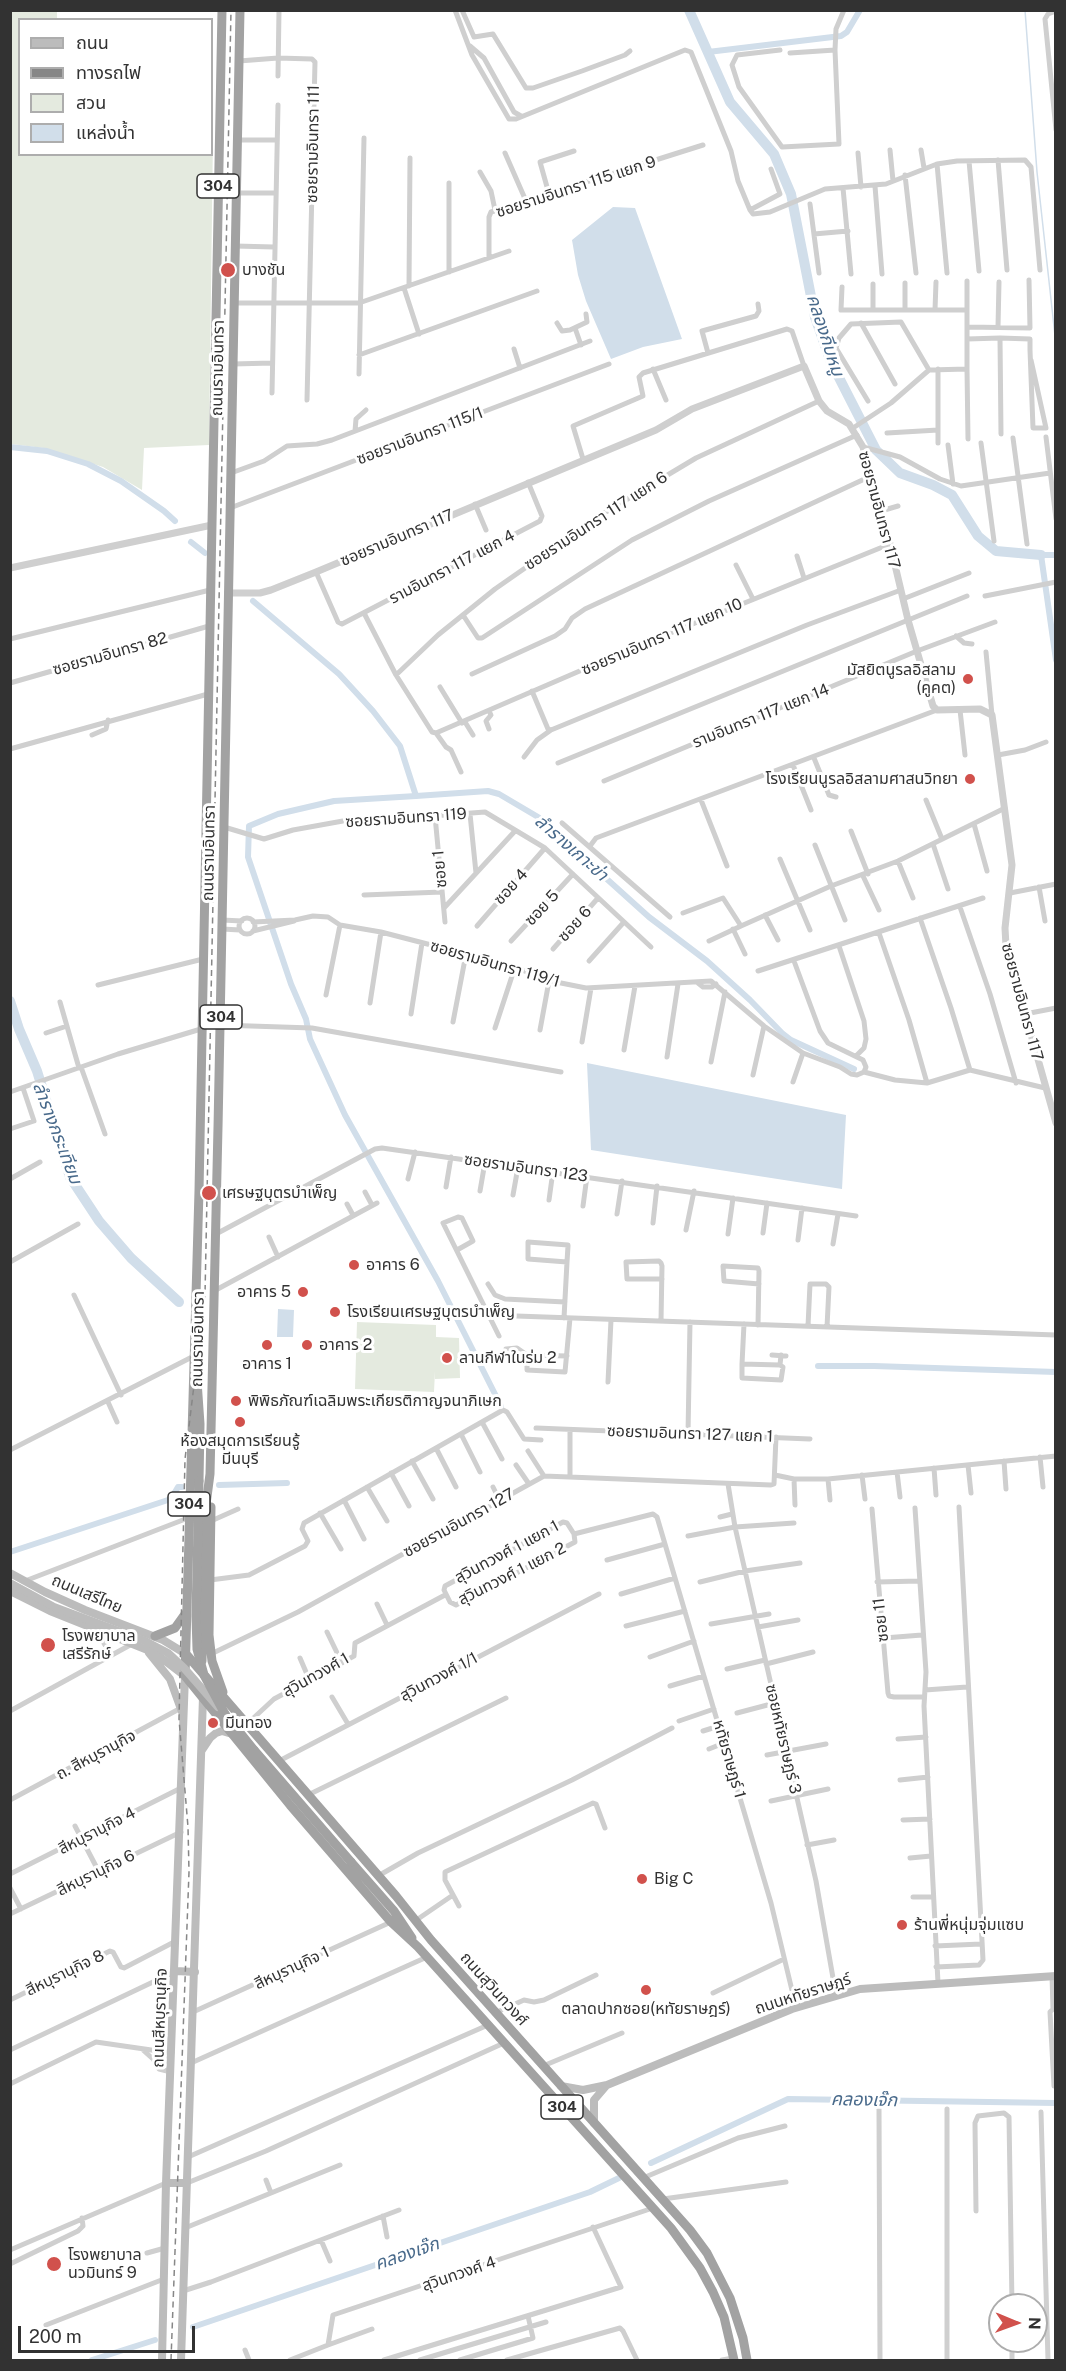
<!DOCTYPE html>
<html>
<head>
<meta charset="utf-8">
<style>
	body { margin:0 }
	#map { position:relative; width:1066px; height:2371px; overflow:hidden; background:#fff; font-family:"Public Sans","Noto Sans Thai",sans-serif }
	canvas { display:block }
	.frame { position:absolute; inset:0; border:12px solid #323232; pointer-events:none }
	.legend { position:absolute; left:18px; top:18px; width:195px; height:138px; box-sizing:border-box; background:#fff; border:2px solid #adadad; margin:0; padding:8px 10px; list-style:none; font-size:18px; color:#323232 }
	.legend li { display:flex; align-items:center; gap:12px; height:30px }
	.legend b { width:30px; border:2px solid #adadad }
	.north { position:absolute; left:988px; top:2293px; width:60px; height:60px; box-sizing:border-box; background:#fff; border:2px solid #adadad; border-radius:50%; rotate:91deg; font-size:16px; font-weight:700; line-height:24px; text-align:center; color:#323232 }
	.north::after { content:''; display:block; margin:auto; width:21px; height:27px; background:#d1514c; clip-path:polygon(50% 0,100% 100%,50% 72%,0 100%) }
	.scale { position:absolute; left:18px; top:2326px; width:177px; height:27px; box-sizing:border-box; border:3px solid #323232; border-top:0; padding-left:8px; font-size:18px; line-height:21px; white-space:nowrap; color:#323232; -webkit-text-stroke:4px #fff; paint-order:stroke }
</style>
</head>
<body>
<div id="map">
<canvas width="1066" height="2371"></canvas>
<div class="frame"></div>
<ul class="legend">
<li><b style="height:8px;background:#bcbcbc"></b>ถนน</li>
<li><b style="height:8px;background:#878787"></b>ทางรถไฟ</li>
<li><b style="height:16px;background:#e4eadf"></b>สวน</li>
<li><b style="height:16px;background:#d1deea"></b>แหล่งน้ำ</li>
</ul>
<div class="north">N</div>
<div class="scale">200 m</div>
</div>
<script>
const c = document.querySelector('canvas').getContext('2d');
c.lineJoin = 'round';
function fillPath(path, color) { c.fillStyle = color; c.fill(path, 'evenodd'); }
const poly = rows => new Path2D(rows.map(r => 'M' + r).join(''));
function strokePath(path, color, width, dash) { c.strokeStyle = color; c.lineWidth = width; c.lineCap = dash ? 'butt' : 'round'; c.setLineDash(dash || []); c.stroke(path); }
function write(font, color, halo, rows, align = 'center') {
  c.font = font + ' "Public Sans","Noto Sans Thai",sans-serif'; c.lineWidth = 6; c.setLineDash([]); c.textBaseline = 'middle'; c.strokeStyle = halo; c.fillStyle = color; for (const [text, x, y, turn = 0] of rows) {
    c.save(); c.translate(x, y); c.rotate((+turn || 0) * Math.PI / 180); c.textAlign = isNaN(turn) ? turn : align; if (halo) c.strokeText(text, 0, 0); c.fillText(text, 0, 0); c.restore();
  }
}
fillPath(poly([
	[11,10,57,11,57,19,20,20,20,154,212,154,212,137,213,137,209,445,144,448,142,490,103,467,44,448,11,444],
	[357,1322,436,1325,436,1337,459,1338,460,1378,435,1379,435,1371,434,1392,355,1389]
]), '#e4eadf');
fillPath(poly([
	[613,207,635,208,682,339,643,347,611,359,586,301,578,275,572,240],
	[587,1063,846,1115,842,1189,591,1150],
	[278,1309,294,1310,293,1337,277,1337]
]), '#d1deea');
strokePath(poly([
	[1025,10,1037,172,1056,345]
]), '#d1deea', 1.5);
strokePath(poly([
	[708,52,841,36,847,32,860,10],
	[10,447,47,451,88,464,121,481,164,511,175,521],
	[191,542,205,553],
	[1056,555,1041,555,1056,660],
	[253,601,339,674,373,711,400,746,416,796,488,791,499,794,538,817,649,917,707,961,750,1000,782,1033,791,1040,854,1069],
	[416,796,334,801,278,814,249,826,248,857,291,984,306,1019,310,1039,345,1115,438,1281,501,1406],
	[818,1366,874,1366,1056,1372],
	[219,1485,287,1483],
	[10,1552,171,1499,178,1487,182,1487],
	[651,2163,788,2099,1056,2103],
	[193,2327,590,2192,619,2178],
	[92,2360,155,2340]
]), '#d1deea', 6);
strokePath(poly([
	[689,10,730,102,774,154,791,194,815,317,831,362,876,450,900,473,933,485,952,495,978,536,996,551,1041,555],
	[10,1001,19,1029,37,1071,70,1177,99,1221,131,1258,179,1302]
]), '#d1deea', 10);
strokePath(poly([
	[455,10,472,55,509,119,516,119,685,50,691,52,731,151,738,181,750,210,753,214,770,212,825,189,886,184,937,164,957,161,1025,160,1031,167,1040,270],
	[462,10,474,37,493,34,526,88,533,88,582,71,625,55,630,51],
	[1056,11,1048,14,1045,19,1056,130],
	[470,46,484,58,514,112,521,116],
	[780,50,737,55,732,65,739,87,782,147,839,144,835,50,790,53],
	[835,50,836,29,844,10],
	[239,61,278,58,312,59,315,62,307,400],
	[278,76,279,10],
	[237,140,277,140],
	[890,150,893,181],
	[921,150,924,168],
	[505,153,526,201],
	[858,153,861,187],
	[998,160,1007,270],
	[969,161,979,271],
	[937,164,947,273],
	[480,172,491,191,495,210],
	[905,175,916,273],
	[875,186,882,274],
	[843,188,851,274],
	[236,193,276,193],
	[549,194,540,162,574,151],
	[810,204,819,273],
	[750,210,780,194,771,169],
	[814,234,848,231],
	[235,246,274,247],
	[489,257,489,217,491,212,703,145],
	[449,272,449,183],
	[905,283,905,310],
	[409,286,410,158],
	[842,287,841,310,967,310],
	[404,288,419,334],
	[234,303,359,303,509,251],
	[873,310,873,284],
	[935,310,936,282],
	[557,323,562,331,570,330,587,322,586,314],
	[861,323,895,384],
	[967,327,1030,328,1029,280],
	[998,327,999,282],
	[575,328,581,345],
	[1000,338,1001,434],
	[967,339,967,281],
	[514,349,520,368],
	[708,353,702,331,756,316,759,311,758,304],
	[359,355,537,291],
	[233,364,272,363],
	[653,369,666,400],
	[967,369,968,439],
	[359,374,364,138],
	[272,393,278,105],
	[868,401,836,348,839,338,851,324,901,322,929,370],
	[853,428,891,403,929,370,967,369,967,339,1000,338,1030,339,1030,350,1033,428,1046,428,1031,360],
	[355,431,356,419,366,410],
	[887,433,938,430],
	[1046,437,1056,519],
	[1013,438,1027,544],
	[938,443,938,369],
	[981,443,994,541],
	[948,445,953,484],
	[863,447,900,457,940,479,961,486,1050,473],
	[583,459,573,426,643,396,639,377,643,373,787,329,792,331,804,366],
	[231,473,264,461,287,446,317,444,332,440,590,341],
	[475,504,486,530],
	[230,508,609,364],
	[881,511,898,506],
	[797,556,804,578],
	[736,565,753,599],
	[316,572,338,622,342,624,540,521,542,516,528,482],
	[985,596,1056,582],
	[903,599,969,573],
	[364,613,396,675,432,732,436,733,446,747,451,750,461,772],
	[463,615,478,638,482,638,632,540,709,501,857,435],
	[956,636,964,643,972,644],
	[10,639,210,590],
	[986,652,992,715],
	[472,674,555,636,565,629,572,618,585,609,871,476],
	[396,675,438,635,495,589,604,513,696,458,819,401],
	[10,683,209,626],
	[440,687,462,723],
	[532,691,548,729,551,730],
	[960,710,965,755],
	[465,722,473,735],
	[489,729,486,721,491,715,489,711],
	[436,733,626,651,890,544],
	[92,735,106,729,108,720],
	[10,749,208,694],
	[998,755,1025,750,1046,742],
	[524,757,537,740,551,730,807,625,901,590],
	[814,758,829,795,836,797],
	[558,763,967,596],
	[793,765,811,810],
	[604,781,917,651,995,622],
	[701,800,727,866],
	[926,800,942,839],
	[470,814,476,873],
	[435,816,445,922],
	[562,823,670,917],
	[974,824,987,871],
	[224,827,264,839,293,830,354,819,392,819,485,812,545,848,651,947],
	[851,831,868,874],
	[933,844,948,889],
	[815,845,845,920],
	[590,846,596,838,937,710],
	[780,859,810,930],
	[898,861,913,898],
	[863,876,879,910],
	[1039,887,1045,921],
	[1010,893,1056,884],
	[364,895,442,892],
	[960,907,990,994,1016,1083],
	[444,908,515,831],
	[683,913,723,898,741,926,831,886,898,861,1005,808],
	[765,915,778,940],
	[920,918,951,1008,970,1070],
	'239 926a8 8 0 1 1 16 0a8 8 0 1 1-16 0Z',
	[222,920,242,921],
	[253,922,295,920,313,916,328,917,340,925,381,932,466,954,515,967,546,980,586,988,711,981,764,1026,803,1053,840,1067,851,1074,857,1075,864,1072,895,1080,927,1083,970,1070,1045,1088],
	[477,926,545,848],
	[222,929,240,930],
	[733,929,745,954],
	[253,931,294,921],
	[879,933,909,1020,927,1083],
	[511,941,573,874],
	[709,941,741,926],
	[839,946,864,1021,866,1039,864,1048,856,1056],
	[553,949,598,898],
	[589,961,624,922],
	[794,961,820,1031,828,1043,863,1060,866,1067,864,1072],
	[758,971,983,898],
	[698,983,703,987,712,987,716,984],
	[98,985,203,959],
	[326,995,340,925],
	[60,1002,79,1068],
	[370,1003,381,932],
	[411,1014,422,943],
	[1025,1014,1056,1008],
	[453,1022,466,954],
	[220,1025,312,1028,561,1072],
	[495,1028,515,967],
	[540,1030,549,981],
	[46,1033,67,1026],
	[582,1042,591,988],
	[624,1050,635,986],
	[667,1057,678,984],
	[711,1062,725,992],
	[81,1067,105,1134],
	[753,1075,764,1026],
	[793,1082,803,1053],
	[10,1092,118,1054,201,1029],
	[10,1129,34,1121,23,1088],
	[10,1179,40,1162],
	[408,1179,415,1152],
	[446,1187,451,1157],
	[480,1191,485,1162],
	[365,1192,372,1205],
	[513,1195,518,1167],
	[549,1200,553,1171],
	[347,1204,353,1215],
	[583,1206,587,1176],
	[617,1214,622,1181],
	[653,1223,657,1186],
	[686,1230,694,1191],
	[763,1233,767,1203],
	[216,1234,375,1149,382,1148,856,1216],
	[728,1234,733,1198],
	[269,1237,278,1257],
	[798,1240,802,1208],
	[833,1244,838,1214],
	[457,1250,473,1241,462,1218,458,1217,443,1223,499,1336],
	[10,1262,78,1224],
	[488,1284,495,1295,505,1299,565,1302],
	[214,1291,377,1203],
	[74,1295,121,1395],
	[488,1315,1056,1335],
	[564,1318,567,1262,568,1246,568,1245,528,1242,528,1259,567,1262],
	[661,1321,662,1266,661,1263,659,1261,626,1262,627,1279,662,1279],
	[758,1325,759,1271,758,1268,723,1266,724,1281,759,1284],
	[808,1326,810,1284,826,1284,829,1287,827,1327],
	[506,1349,517,1348,527,1355,567,1356],
	[527,1355,527,1370,565,1372,570,1318],
	[772,1355,786,1356],
	[742,1364,744,1324],
	[780,1365,742,1364,742,1378,781,1380,783,1367,780,1365,781,1355],
	[608,1382,611,1320],
	[108,1402,117,1422],
	[482,1422,502,1459],
	[536,1428,810,1439],
	[461,1434,480,1472],
	[688,1434,690,1322],
	[436,1448,456,1487],
	[10,1450,194,1356],
	[528,1451,544,1476],
	[1040,1457,1043,1487],
	[412,1461,433,1499],
	[1004,1461,1006,1489],
	[516,1465,529,1484],
	[968,1465,971,1493],
	[934,1468,936,1495],
	[897,1472,900,1497],
	[391,1473,409,1506],
	[570,1475,570,1430],
	[775,1475,794,1479,828,1479,1056,1456],
	[862,1475,865,1499],
	[794,1479,795,1505],
	[828,1479,830,1500],
	[728,1484,735,1527,816,1881,836,1995],
	[367,1487,387,1521],
	[493,1487,500,1501],
	[344,1500,364,1539],
	[915,1508,926,1672,924,1706,938,1983],
	[872,1509,888,1693,889,1696,894,1697,924,1697],
	[320,1513,341,1549],
	[720,1517,732,1514],
	[211,1521,238,1509],
	[563,1522,567,1523,574,1534,575,1542,456,1605,450,1602,444,1590,445,1586,563,1522],
	[574,1534,653,1514,657,1517,771,1903,796,2007],
	[688,1536,735,1527,794,1523],
	[607,1560,665,1544],
	[210,1580,249,1575,305,1546,308,1541,302,1529,304,1523,503,1410,507,1412,524,1439,541,1440],
	[25,1581,188,1518],
	[700,1582,745,1571,800,1563],
	[877,1582,919,1581],
	[621,1594,675,1578],
	[377,1604,387,1625],
	[711,1624,769,1614],
	[626,1626,685,1611],
	[758,1627,798,1620],
	[327,1632,342,1663],
	[884,1638,922,1635],
	[102,1640,111,1655],
	[211,1654,298,1612,544,1476,771,1485,774,1484,776,1437],
	[650,1657,694,1641],
	[300,1658,309,1679],
	[766,1664,813,1652],
	[727,1669,765,1660],
	[670,1686,704,1676],
	[925,1690,967,1687],
	[332,1697,348,1724],
	[10,1711,132,1644],
	[737,1713,775,1703],
	[679,1721,714,1709],
	[247,1724,274,1699,354,1656,355,1643,445,1595],
	[703,1731,719,1726],
	[898,1739,926,1737],
	[709,1749,724,1743],
	[767,1755,826,1744],
	[279,1761,599,1594],
	[900,1780,928,1777],
	[308,1795,506,1698],
	[10,1800,181,1708],
	[771,1801,828,1789],
	[903,1820,930,1819],
	[75,1826,99,1872],
	[807,1845,834,1840],
	[910,1858,931,1856],
	[10,1874,181,1788],
	[378,1876,418,1853,572,1780,672,1728],
	[10,1888,21,1909],
	[913,1897,933,1897],
	[459,1906,445,1880,445,1872,593,1803,596,1804,605,1828],
	[10,1914,181,1832],
	[415,1921,453,1895],
	[935,1946,981,1944],
	[936,1967,979,1965,983,1960,959,1507],
	[1052,1976,1053,2009,1050,2012,1054,2086],
	[713,1993,784,1959],
	[10,2000,110,1951,113,1952,121,1967,124,1968,176,1941],
	[193,2012,391,1922],
	[495,2013,524,2000,534,2002,544,2000,596,1975],
	[10,2050,174,1972],
	[143,2050,153,2059,159,2069,171,2072],
	[191,2063,427,1957],
	[543,2066,622,2033],
	[10,2084,96,2042,172,2053],
	[879,2108,880,2360],
	[947,2109,947,2360],
	[1041,2112,1048,2360],
	[188,2157,488,2025],
	[643,2178,738,2138,785,2126],
	[187,2183,266,2151,504,2043],
	[271,2193,340,2165],
	[663,2199,786,2182],
	[976,2211,975,2123,978,2116,1004,2113,1009,2117,1012,2305],
	[383,2216,387,2237],
	[185,2228,271,2193,266,2180],
	[321,2240,330,2261],
	[10,2250,166,2183],
	[147,2253,165,2248],
	[10,2264,78,2231,83,2226,82,2218],
	[183,2291,211,2282,399,2210],
	[46,2325,164,2279],
	[1012,2341,1012,2360],
	[328,2345,372,2329],
	[245,2350,249,2360],
	[290,2360,328,2345,333,2315,653,2208],
	[384,2360,621,2287,593,2227],
	[420,2360,546,2322],
	[460,2360,533,2338,528,2316],
	[507,2360,620,2328,623,2331,637,2360],
	[722,2360,733,2358]
]), '#cfcfcf', 5);
strokePath(poly([
	[10,568,212,525],
	[228,593,260,593,271,590,316,572,656,430,692,409,804,366,819,401,827,411,849,424,863,447,890,544,908,620,933,706,937,710,980,709,992,715,1012,865,1005,928,1006,946,1056,1123]
]), '#cfcfcf', 7);
strokePath(poly([
	[10,1573,45,1592,85,1610,163,1640,186,1654],
	[10,1591,50,1611,155,1653,185,1676,166,2183,162,2360],
	[149,1653,170,1679,182,1712],
	[202,1750,210,1738,216,1733,222,1731,232,1734],
	[176,1971,195,1972],
	[561,2086,583,2090,607,2085,792,2009,860,1989,1056,1976],
	[594,2123,594,2100,606,2086],
	[166,2183,187,2183],
	[181,2360,203,1697]
]), '#bcbcbc', 8);
strokePath(poly([
	[222,10,199,1191,185,1676,290,1805,391,1922,418,1947,671,2228,700,2268,713,2292,724,2317,734,2360],
	[197,1381,200,1424,199,1481],
	[211,1507,209,1635,212,1661,223,1692],
	[155,1636,175,1628,185,1614],
	[186,1654,396,1896,431,1940,690,2230,707,2253,730,2298,743,2338,747,2360],
	[202,1661,205,1512,210,1474,218,1127,240,10],
	[225,1714,254,1750],
	[351,1862,394,1911,412,1938]
]), '#a2a2a2', 9);
strokePath(poly([
	[171,2360,189,1872,188,1827,179,1719,185,1459,205,1295,231,10]
]), '#878787', 1.5, [6, 4.5]);
strokePath(poly([
	[10,1583,54,1607,145,1641,168,1653,184,1668,218,1707]
]), '#bcbcbc', 8);
strokePath(poly([
	[199,1481,196,1616,197,1649,204,1675,225,1714],
	[254,1750,351,1862]
]), '#a2a2a2', 9);
for (const [x, y, r, color] of [
	[228,270,8,"#d1514c"],
	[968,679,6,"#d1514c"],
	[970,779,6,"#d1514c"],
	[209,1193,8,"#d1514c"],
	[354,1265,6,"#d1514c"],
	[303,1292,6,"#d1514c"],
	[335,1312,6,"#d1514c"],
	[267,1345,6,"#d1514c"],
	[307,1345,6,"#d1514c"],
	[447,1358,6,"#d1514c"],
	[236,1401,6,"#d1514c"],
	[240,1422,6,"#d1514c"],
	[48,1645,8,"#d1514c"],
	[213,1723,6,"#d1514c"],
	[642,1879,6,"#d1514c"],
	[902,1925,6,"#d1514c"],
	[646,1990,6,"#d1514c"],
	[54,2264,8,"#d1514c"]
]) { const dot = new Path2D(); dot.arc(x, y, r, 0, 2 * Math.PI); c.fillStyle = color; c.fill(dot); strokePath(dot, '#fff', 2); }
for (const [x, y, w] of [
	[218,186,42],
	[221,1017,42],
	[189,1504,42],
	[562,2107,42]
]) { const box = new Path2D(); box.roundRect(x - w / 2, y - 12, w, 24, 4.5); c.fillStyle = '#fff'; c.fill(box); strokePath(box, '#323232', 1.5); }
write('bold 15px', '#323232', null, [
	["304",218,186],
	["304",221,1017],
	["304",189,1504],
	["304",562,2107]
]);
write('16px', '#323232', '#fff', [
	["ซอยรามอินทรา 111",313,144,-89],
	["ซอยรามอินทรา 115 แยก 9",576,187,-18],
	["ถนนรามอินทรา",218,368,-89],
	["ซอยรามอินทรา 115/1",420,436,-21],
	["ซอยรามอินทรา 117",879,510,75],
	["ซอยรามอินทรา 117 แยก 6",596,521,-33],
	["ซอยรามอินทรา 117",397,538,-23],
	["รามอินทรา 117 แยก 4",452,567,-28],
	["ซอยรามอินทรา 117 แยก 10",662,637,-23],
	["ซอยรามอินทรา 82",110,654,-16],
	["รามอินทรา 117 แยก 14",761,716,-22],
	["ซอยรามอินทรา 119",406,818,-4],
	["ถนนรามอินทรา",209,853,-89],
	["ซอย 1",440,869,-95],
	["ซอย 4",511,887,-48],
	["ซอย 5",542,908,-47],
	["ซอย 6",575,924,-48],
	["ซอยรามอินทรา 119/1",495,964,16],
	["ซอยรามอินทรา 117",1022,1002,75],
	["ซอยรามอินทรา 123",526,1168,8],
	["ถนนรามอินทรา",198,1339,-89],
	["ซอยรามอินทรา 127 แยก 1",690,1434,2],
	["ซอยรามอินทรา 127",459,1523,-29],
	["สุวินทวงศ์ 1 แยก 1",507,1552,-28],
	["สุวินทวงศ์ 1 แยก 2",512,1574,-27],
	["ถนนเสรีไทย",87,1594,23],
	["ซอย 11",881,1620,-96],
	["สุวินทวงศ์ 1",316,1675,-29],
	["สุวินทวงศ์ 1/1",439,1677,-28],
	["ซอยหทัยราษฎร์ 3",783,1739,77],
	["ถ. สีหบุรานุกิจ",96,1755,-28],
	["หทัยราษฎร์ 1",729,1759,74],
	["สีหบุรานุกิจ 4",97,1831,-27],
	["สีหบุรานุกิจ 6",96,1873,-26],
	["สีหบุรานุกิจ 1",292,1968,-25],
	["สีหบุรานุกิจ 8",65,1973,-26],
	["ถนนสุวินทวงศ์",494,1989,48],
	["ถนนหทัยราษฎร์",803,1994,-18],
	["ถนนสีหบุรานุกิจ",160,2018,-88],
	["สุวินทวงศ์ 4",459,2274,-19]
]);
write('16px', '#323232', '#fff', [
	["บางชัน",242,270],
	["มัสยิตนูรลอิสลาม",956,670,"right"],
	["(คูคต)",956,688,"right"],
	["โรงเรียนนูรลอิสลามศาสนวิทยา",958,779,"right"],
	["เศรษฐบุตรบำเพ็ญ",222,1193],
	["อาคาร 6",366,1265],
	["อาคาร 5",291,1292,"right"],
	["โรงเรียนเศรษฐบุตรบำเพ็ญ",347,1312],
	["อาคาร 2",319,1345],
	["ลานกีฬาในร่ม 2",459,1358],
	["อาคาร 1",267,1364,"center"],
	["พิพิธภัณฑ์เฉลิมพระเกียรติกาญจนาภิเษก",248,1401],
	["ห้องสมุดการเรียนรู้",240,1441,"center"],
	["มีนบุรี",240,1459,"center"],
	["โรงพยาบาล",62,1636],
	["เสรีรักษ์",62,1654],
	["มีนทอง",225,1723],
	["Big C",654,1879],
	["ร้านพี่หนุ่มจุ่มแซบ",914,1925],
	["ตลาดปากซอย(หทัยราษฎร์)",646,2009,"center"],
	["โรงพยาบาล",68,2255],
	["นวมินทร์ 9",68,2273]
], 'left');
write('italic 18px', '#496a8b', '#fff', [
	["คลองกีบหมู",825,335,72],
	["ลำรางเกาะข่า",571,848,41],
	["ลำรางกระเทียม",57,1133,69],
	["คลองเจ๊ก",864,2100,1],
	["คลองเจ๊ก",407,2254,-19]
]);
</script>
</body>
</html>
